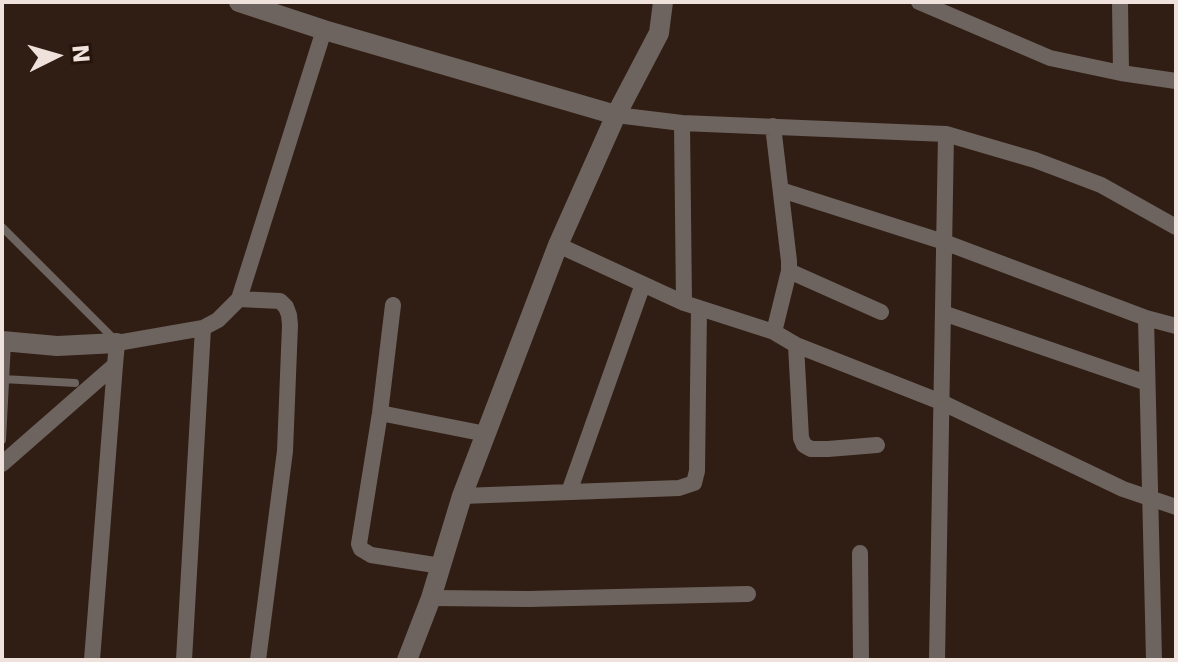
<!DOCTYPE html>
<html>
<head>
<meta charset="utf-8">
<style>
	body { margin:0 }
	#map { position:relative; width:1178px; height:662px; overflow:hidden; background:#301e14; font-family:"DejaVu Sans",sans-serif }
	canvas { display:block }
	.frame { position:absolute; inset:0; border:4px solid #efe2dc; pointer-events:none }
	.north { position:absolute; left:16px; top:16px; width:80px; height:80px; -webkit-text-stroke:6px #26140b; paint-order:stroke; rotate:85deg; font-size:22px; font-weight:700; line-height:32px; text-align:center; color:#efe2dc }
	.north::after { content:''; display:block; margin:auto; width:28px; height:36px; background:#efe2dc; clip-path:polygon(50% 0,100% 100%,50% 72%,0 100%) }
</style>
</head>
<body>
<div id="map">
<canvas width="1178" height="662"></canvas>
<div class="frame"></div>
<div class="north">N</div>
</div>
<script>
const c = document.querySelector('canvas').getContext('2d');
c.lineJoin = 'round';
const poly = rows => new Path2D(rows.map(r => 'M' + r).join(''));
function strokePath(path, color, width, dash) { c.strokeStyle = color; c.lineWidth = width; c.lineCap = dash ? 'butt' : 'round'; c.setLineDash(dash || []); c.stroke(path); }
strokePath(poly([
	[2,227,114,339],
	[3,379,75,383],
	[2,440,7,342]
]), '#6e645f', 8);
strokePath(poly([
	[919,2,1050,58,1121,73,1176,81],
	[1120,2,1121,73],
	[616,115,682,123,946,134,1035,160,1101,185,1176,227],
	[682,123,684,303],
	[773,126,789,261,789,271,774,332],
	[781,190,944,242,1146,318,1176,326],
	[558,245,684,303,774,332,796,345,941,402,1123,489,1176,507],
	[789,271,881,312],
	[239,299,280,301,286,307,289,315,290,325,285,451,258,660],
	[393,305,380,413,359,544,361,549,371,555,441,566],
	[943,313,1147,383],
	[1146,318,1154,660],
	[796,345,801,438,804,445,811,449,828,449,877,445],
	[380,413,486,434],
	[2,464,115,365,117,343,203,328,218,320,239,299,324,30],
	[569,492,643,284],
	[462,496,679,488,694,483,697,471,699,308],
	[860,553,861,660],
	[431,598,528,599,748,594],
	[92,660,115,365],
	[184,660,203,328],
	[937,660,946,134]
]), '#6e645f', 16);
strokePath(poly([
	[239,2,324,30,616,115,558,245,462,496,431,598,407,660],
	[616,115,659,33,663,2],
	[2,341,57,346,117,343]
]), '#6e645f', 20);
</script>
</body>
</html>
